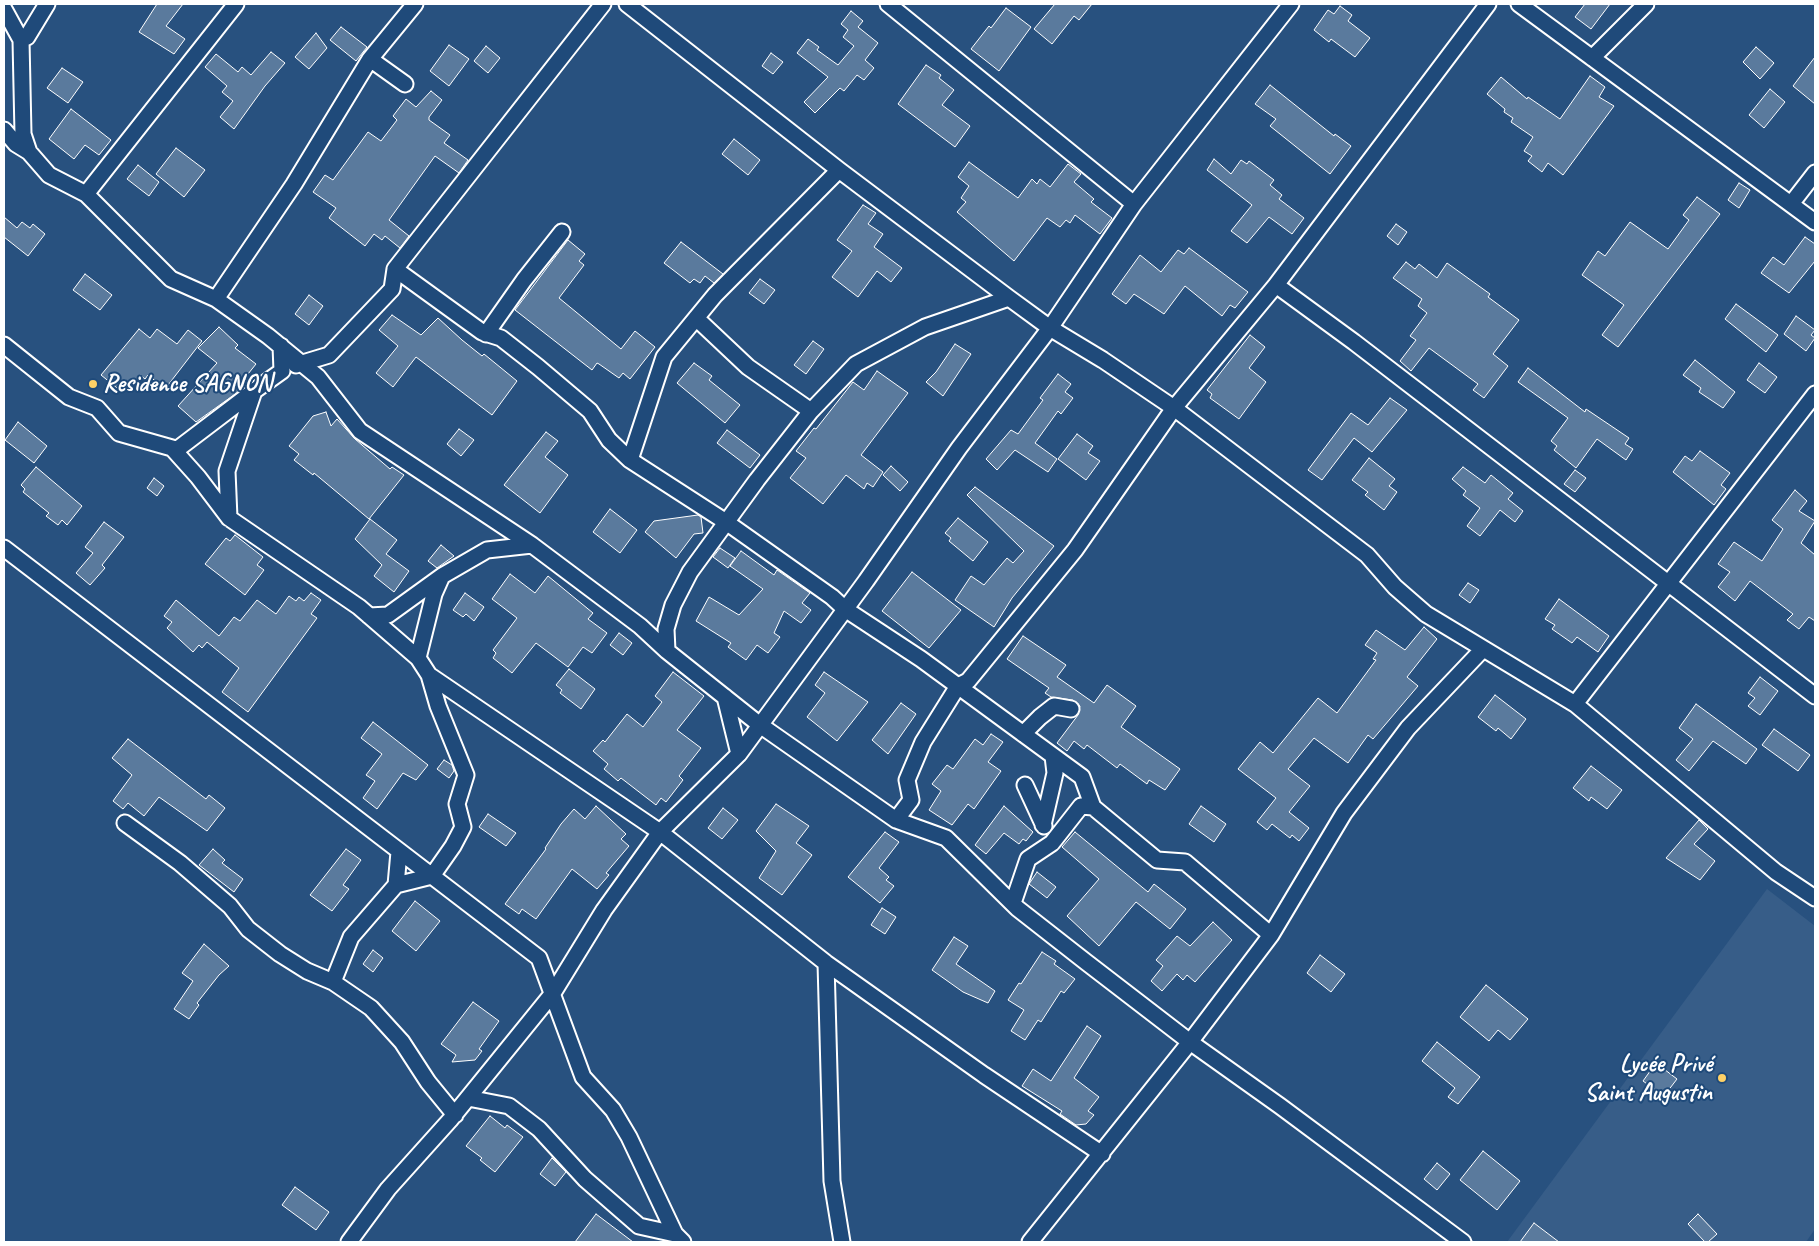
<!DOCTYPE html>
<html>
<head>
<meta charset="utf-8">
<style>
	body { margin:0 }
	#map { position:relative; width:1819px; height:1246px; overflow:hidden; background:#28517f; font-family:Caveat,sans-serif }
	canvas { display:block }
	.frame { position:absolute; inset:0; border:5px solid #fff; pointer-events:none }
</style>
</head>
<body>
<div id="map">
<canvas width="1819" height="1246"></canvas>
<div class="frame"></div>
</div>
<script>
const c = document.querySelector('canvas').getContext('2d');
c.lineJoin = 'round';
function fillPath(path, color) { c.fillStyle = color; c.fill(path, 'evenodd'); }
const poly = rows => new Path2D(rows.map(r => 'M' + r).join(''));
function strokePath(path, color, width, dash) { c.strokeStyle = color; c.lineWidth = width; c.lineCap = dash ? 'butt' : 'round'; c.setLineDash(dash || []); c.stroke(path); }
function write(font, color, halo, rows, align = 'center') {
  c.font = font + ' Caveat,sans-serif'; c.lineWidth = 4; c.setLineDash([]); c.textBaseline = 'middle'; c.strokeStyle = halo; c.fillStyle = color; for (const [text, x, y, turn = 0] of rows) {
    c.save(); c.translate(x, y); c.rotate((+turn || 0) * Math.PI / 180); c.textAlign = isNaN(turn) ? turn : align; if (halo) c.strokeText(text, 0, 0); c.fillText(text, 0, 0); c.restore();
  }
}
fillPath(poly([
	[1767,889,1815,926,1815,1229,1806,1242,1507,1242]
]), '#375d88');
const building = poly([
	[157,4,183,4,166,26,185,39,174,54,139,32,157,4],
	[1055,4,1092,4,1079,20,1074,16,1052,44,1034,29,1055,4],
	[1585,4,1610,4,1591,29,1575,17,1585,4],
	[1340,6,1352,15,1348,21,1370,38,1355,57,1331,39,1329,42,1314,30,1328,10,1334,14,1340,6],
	[1006,8,1031,27,999,71,971,49,989,26,991,28,1006,8],
	[851,11,863,21,858,27,878,43,865,60,874,68,864,80,857,75,844,91,840,88,815,113,804,102,828,77,797,53,808,39,819,47,817,50,838,65,854,46,843,37,848,30,841,24,851,11],
	[341,27,367,47,356,61,330,40,341,27],
	[316,33,327,48,309,69,295,57,316,33],
	[449,45,469,59,449,86,430,71,449,45],
	[486,46,500,58,488,73,474,61,486,46],
	[1756,47,1774,63,1760,79,1743,62,1756,47],
	[271,52,285,63,265,86,234,129,220,117,233,101,222,92,227,86,205,67,216,54,238,72,242,67,251,75,271,52],
	[771,53,783,62,773,74,762,66,771,53],
	[1815,57,1815,104,1793,86,1815,57],
	[926,65,941,75,939,78,954,90,942,105,970,126,955,147,898,104,926,65],
	[62,68,83,82,68,103,47,88,62,68],
	[1590,76,1605,87,1599,97,1614,106,1563,175,1548,163,1542,172,1528,161,1532,156,1524,151,1533,137,1511,122,1513,118,1504,112,1505,109,1487,94,1501,77,1527,99,1528,97,1560,119,1590,76],
	[1270,85,1334,136,1335,134,1351,146,1330,174,1270,126,1276,119,1255,104,1270,85],
	[1770,89,1785,102,1764,128,1749,115,1770,89],
	[431,91,442,100,429,117,429,120,450,135,444,143,468,160,459,173,435,156,389,220,409,236,400,248,385,236,382,240,374,234,365,246,329,218,336,208,313,192,325,175,333,180,368,132,381,141,397,120,393,116,406,99,416,107,431,91],
	[71,109,111,140,99,155,85,145,74,159,49,139,71,109],
	[734,139,760,160,748,175,722,154,734,139],
	[176,148,205,170,184,197,156,174,176,148],
	[1214,159,1231,174,1241,160,1247,164,1249,161,1274,180,1270,185,1282,195,1279,199,1304,218,1292,234,1269,217,1247,243,1231,231,1252,205,1207,170,1214,159],
	[969,162,1018,198,1032,179,1037,184,1040,179,1050,187,1068,164,1081,174,1074,182,1094,199,1091,202,1112,218,1100,234,1075,215,1070,223,1066,220,1060,227,1047,218,1014,261,957,212,966,202,961,198,969,186,958,177,969,162],
	[138,165,159,182,149,196,127,179,138,165],
	[1739,183,1750,190,1739,208,1728,200,1739,183],
	[1697,197,1720,214,1618,347,1602,335,1624,305,1582,275,1598,251,1605,256,1630,222,1668,249,1689,220,1683,215,1697,197],
	[863,205,876,213,868,224,883,234,874,247,902,268,891,282,877,271,858,297,832,277,852,251,837,240,863,205],
	[4,217,17,228,22,222,30,228,33,224,45,234,28,256,4,237,4,217],
	[1396,224,1407,232,1398,245,1387,236,1396,224],
	[1805,237,1815,244,1815,261,1789,293,1761,273,1773,257,1784,265,1805,237],
	[568,240,585,254,579,261,584,265,559,298,621,349,635,331,655,347,630,379,623,373,619,378,599,364,597,363,592,370,515,310,568,240],
	[681,242,723,274,714,283,705,276,700,283,694,279,690,283,664,263,681,242],
	[1189,248,1248,292,1235,308,1230,305,1222,316,1185,286,1164,314,1134,294,1126,304,1112,294,1140,255,1161,272,1178,250,1184,254,1189,248],
	[1406,262,1415,269,1419,264,1437,278,1447,263,1490,294,1488,297,1519,320,1493,354,1508,366,1484,398,1473,390,1478,384,1429,348,1411,371,1400,361,1416,340,1410,336,1427,313,1418,306,1422,299,1393,278,1406,262],
	[85,274,112,295,100,310,73,290,85,274],
	[760,279,775,290,764,304,749,293,760,279],
	[309,295,323,306,309,325,295,314,309,295],
	[1736,304,1778,335,1766,352,1725,319,1736,304],
	[392,315,421,335,438,318,462,340,482,356,484,354,517,381,492,415,416,357,393,387,376,373,398,346,379,330,392,315],
	[1796,316,1815,330,1811,335,1815,338,1806,351,1784,334,1796,316],
	[219,327,238,345,235,348,256,364,240,384,243,386,238,392,196,422,178,406,217,363,198,348,219,327],
	[139,329,150,338,157,329,177,344,188,330,202,341,165,389,148,375,145,379,140,375,130,389,126,386,122,392,101,375,139,329],
	[1250,335,1265,347,1249,368,1266,382,1239,419,1210,398,1212,394,1207,390,1250,335],
	[813,341,824,349,806,374,794,365,813,341],
	[955,344,971,354,943,396,926,382,936,372,955,344],
	[1695,360,1735,392,1723,408,1699,392,1701,388,1683,375,1695,360],
	[694,363,712,376,709,380,740,405,725,423,677,383,694,363],
	[1759,363,1777,377,1765,393,1747,380,1759,363],
	[1528,368,1585,412,1586,409,1629,438,1625,444,1633,449,1626,460,1597,439,1576,468,1554,450,1557,446,1551,441,1568,418,1518,382,1528,368],
	[877,371,908,393,861,455,883,472,873,487,867,483,864,489,846,475,823,504,790,478,806,458,796,451,814,428,816,429,853,382,864,390,877,371],
	[1058,374,1071,384,1065,392,1073,398,1061,414,1058,411,1035,443,1057,459,1048,472,1015,450,997,470,986,459,1011,430,1018,434,1043,400,1040,398,1058,374],
	[1390,398,1407,410,1372,452,1354,438,1322,480,1308,470,1351,413,1368,425,1390,398],
	[326,412,331,426,337,419,355,439,390,469,392,467,404,475,369,519,314,473,313,475,294,460,299,454,289,446,313,416,326,412],
	[18,422,47,446,34,463,5,440,18,422],
	[459,429,474,440,461,456,447,444,459,429],
	[727,430,760,455,750,468,717,443,727,430],
	[546,432,558,441,545,457,568,475,540,513,504,485,546,432],
	[1077,434,1093,446,1088,453,1100,461,1086,480,1058,459,1077,434],
	[1700,451,1730,473,1721,485,1726,489,1714,505,1673,472,1685,456,1692,461,1700,451],
	[1369,458,1395,479,1389,486,1397,492,1384,510,1365,495,1368,492,1352,480,1369,458],
	[891,466,908,482,900,491,883,475,891,466],
	[36,467,82,506,67,525,62,520,58,525,46,516,49,513,23,492,25,489,21,485,36,467],
	[1463,467,1485,483,1491,475,1513,493,1508,499,1523,511,1515,522,1500,510,1480,536,1467,526,1480,508,1463,495,1466,491,1452,479,1463,467],
	[1575,470,1586,478,1575,492,1564,484,1575,470],
	[154,478,164,486,157,496,147,488,154,478],
	[975,487,1054,546,1012,598,994,627,955,600,971,576,984,585,1007,558,1013,563,1024,551,967,495,975,487],
	[1795,490,1807,501,1799,511,1815,521,1801,543,1815,555,1815,621,1809,617,1799,629,1787,620,1793,614,1750,581,1735,601,1718,587,1730,572,1718,564,1734,542,1762,561,1783,529,1772,520,1795,490],
	[610,509,637,530,620,553,593,532,610,509],
	[698,515,701,517,703,533,694,534,676,558,645,532,654,521,698,515],
	[958,518,988,542,973,561,949,541,951,538,945,533,958,518],
	[370,519,397,540,386,554,409,571,394,592,374,576,382,565,355,539,370,519],
	[104,522,124,537,102,565,105,568,90,585,76,573,93,553,85,547,104,522],
	[235,535,263,557,257,565,264,570,245,595,205,564,226,538,230,541,235,535],
	[441,545,454,556,437,568,428,561,441,545],
	[720,548,735,558,728,568,713,557,720,548],
	[741,551,774,575,777,570,810,593,802,603,811,610,801,623,784,611,774,633,780,637,768,653,757,645,746,660,728,647,731,643,696,621,709,597,739,615,763,589,730,566,741,551],
	[912,572,961,610,929,648,882,611,912,572],
	[510,574,535,593,548,576,593,613,588,619,607,633,592,653,583,647,568,667,536,643,512,673,493,658,496,653,493,650,517,618,492,599,510,574],
	[1468,583,1479,590,1470,603,1459,595,1468,583],
	[311,593,321,600,311,614,317,618,248,712,222,692,239,668,207,642,202,648,199,645,193,652,167,628,172,622,164,616,176,600,219,636,234,617,240,621,257,600,276,614,289,596,296,601,299,597,304,601,311,593],
	[465,593,484,607,474,621,466,614,463,617,453,610,465,593],
	[1559,599,1609,636,1598,652,1577,637,1572,643,1552,629,1555,625,1545,619,1559,599],
	[1424,627,1437,639,1407,677,1418,686,1373,739,1368,735,1348,763,1314,738,1288,769,1310,786,1289,812,1309,828,1299,841,1292,835,1290,838,1272,824,1267,830,1257,822,1276,798,1238,769,1260,742,1273,753,1318,698,1337,713,1376,660,1373,659,1377,653,1365,645,1376,630,1405,650,1424,627],
	[619,633,632,643,623,655,610,645,619,633],
	[1023,636,1066,665,1057,677,1094,703,1107,685,1136,706,1121,727,1180,769,1165,790,1149,780,1147,784,1120,764,1117,768,1087,745,1084,749,1074,741,1067,751,1057,743,1078,715,1080,706,1073,700,1051,697,1045,693,1049,688,1007,659,1023,636],
	[569,669,595,689,581,709,560,693,562,690,556,685,569,669],
	[673,672,704,696,677,730,701,748,679,776,683,780,666,802,661,798,656,805,621,778,618,781,604,769,608,764,593,751,603,740,605,742,627,714,643,727,662,702,655,696,673,672],
	[824,672,868,702,837,741,807,717,825,693,815,685,824,672],
	[1760,677,1778,691,1760,715,1748,706,1755,698,1748,693,1760,677],
	[1495,695,1526,719,1511,739,1498,728,1496,731,1478,717,1495,695],
	[901,703,916,714,888,754,872,740,901,703],
	[1696,704,1757,749,1746,764,1713,741,1689,771,1676,760,1693,739,1679,728,1696,704],
	[373,722,428,765,416,780,403,773,377,809,363,798,375,781,366,775,382,754,361,738,373,722],
	[1774,729,1810,755,1798,771,1762,745,1774,729],
	[991,734,1003,742,988,762,1001,771,974,809,968,804,952,825,929,810,941,791,932,784,947,765,953,769,975,739,983,745,991,734],
	[128,739,206,799,209,795,225,808,207,831,159,797,144,816,128,803,123,809,113,801,132,775,112,758,128,739],
	[444,760,452,765,454,771,449,778,437,769,444,760],
	[1591,766,1622,790,1607,809,1591,797,1589,801,1573,788,1591,766],
	[776,804,809,826,796,843,812,855,782,895,759,878,776,851,756,831,776,804],
	[596,806,626,834,621,839,629,846,606,873,609,875,597,889,572,869,536,919,522,909,519,914,505,904,546,849,545,848,561,824,574,809,585,819,596,806],
	[1004,806,1033,832,1026,841,1023,839,1019,844,1004,833,986,854,975,845,1004,806],
	[1201,806,1226,824,1214,842,1189,824,1201,806],
	[723,808,738,820,722,839,708,828,723,808],
	[488,814,516,833,506,846,479,827,488,814],
	[1699,820,1708,829,1694,844,1715,861,1700,880,1666,858,1699,820],
	[885,832,899,842,879,868,889,877,886,880,894,886,880,903,848,877,885,832],
	[1075,832,1148,892,1154,884,1186,909,1170,929,1136,902,1099,946,1067,916,1099,879,1062,847,1075,832],
	[213,849,225,860,222,863,243,879,234,892,199,865,213,849],
	[346,849,361,860,343,885,349,889,332,911,310,895,346,849],
	[1037,872,1056,887,1047,898,1029,884,1037,872],
	[415,901,440,921,416,951,392,931,415,901],
	[882,908,896,917,885,934,871,925,882,908],
	[1213,922,1232,940,1195,982,1187,975,1183,980,1177,974,1162,991,1151,981,1163,966,1156,960,1177,936,1190,946,1213,922],
	[954,937,968,946,956,964,995,991,988,1003,963,992,932,970,954,937],
	[204,944,229,966,219,975,197,1003,199,1005,189,1019,174,1009,193,981,182,973,204,944],
	[373,950,383,958,373,972,363,964,373,950],
	[1042,952,1056,961,1054,964,1075,979,1064,993,1061,991,1041,1022,1038,1020,1025,1040,1011,1031,1024,1010,1008,1000,1019,983,1021,984,1042,952],
	[1320,955,1345,974,1331,992,1307,973,1320,955],
	[1486,985,1528,1019,1510,1040,1498,1030,1489,1041,1460,1017,1486,985],
	[473,1002,499,1021,479,1049,482,1051,475,1060,452,1062,456,1055,441,1044,473,1002],
	[1087,1026,1101,1036,1074,1078,1099,1097,1088,1111,1094,1115,1086,1124,1076,1125,1060,1114,1062,1111,1022,1086,1033,1069,1051,1081,1087,1026],
	[1437,1042,1480,1077,1458,1104,1448,1097,1455,1088,1422,1061,1437,1042],
	[1656,1063,1677,1079,1664,1096,1643,1081,1656,1063],
	[490,1116,505,1128,507,1125,523,1137,495,1172,480,1160,482,1158,466,1146,490,1116],
	[1483,1151,1520,1181,1497,1210,1460,1180,1483,1151],
	[552,1158,566,1172,555,1186,540,1174,552,1158],
	[1437,1163,1450,1174,1437,1190,1424,1179,1437,1163],
	[295,1187,329,1212,316,1230,282,1205,295,1187],
	[596,1214,633,1242,575,1242,596,1214],
	[1698,1214,1717,1234,1708,1242,1705,1242,1688,1224,1698,1214],
	[1534,1223,1559,1242,1520,1242,1534,1223]
]);
fillPath(building, '#5a7a9d');
strokePath(building, '#fff', 1);
const street = poly([
	[627,4,839,170,1009,298,1050,328,1103,360,1174,408,1367,555,1395,587,1426,614,1575,704,1776,872,1815,898],
	[888,4,1134,204],
	[1519,4,1815,222],
	[4,9,21,40,23,134,29,152,49,175,86,194,171,279,216,299,268,336,318,377,360,431,532,545,640,626,667,651,760,725,896,820,946,838,1017,908,1086,962,1190,1042,1280,1106,1463,1242],
	[21,40,27,37,47,4],
	[1592,58,1646,4],
	[370,59,405,84],
	[4,130,16,144,29,152],
	[86,194,236,4],
	[1791,204,1815,173],
	[395,269,482,332,501,338,538,367,590,411,609,440,630,460,726,522,832,597,845,609,921,659,1082,777,1093,807,1157,860,1185,862,1271,935],
	[1276,285,1354,342,1815,696],
	[216,299,294,184,370,59,415,4],
	[696,318,748,367,811,411],
	[486,334,524,280,562,232],
	[4,345,69,397,97,408,119,433,172,448,198,477,229,518],
	[281,346,282,371,254,391,227,471,229,518,359,607,418,658,429,675,660,832,826,963,984,1075,1102,1154],
	[296,365,329,355,392,289,395,269,603,4],
	[175,451,254,391],
	[630,460,664,357,715,295,839,170],
	[4,548,539,958,583,1077,613,1110,629,1137,675,1234,683,1242],
	[442,576,487,550,532,545],
	[369,616,388,615,442,576,434,594,418,658],
	[667,651,666,629,673,605,690,572,757,480,811,411,856,364,925,327,1009,298],
	[725,697,739,754],
	[1575,704,1815,394],
	[1023,734,1040,717,1054,706,1071,709],
	[1025,785,1044,826],
	[896,820,911,800,907,780,923,742,958,686,968,681,1075,550,1174,408,1276,285,1488,4],
	[125,823,180,863,230,906,248,929,280,954,307,971,333,982,371,1008,402,1042,428,1082,455,1115],
	[1043,825,1055,773,1053,756],
	[396,885,399,852],
	[1013,903,1028,859,1052,843,1081,806,1093,807],
	[826,963,832,1181,842,1242],
	[333,982,351,937,396,885,432,876,453,846,463,827,457,804,466,775,438,706,429,675],
	[468,1098,509,1106,539,1129,585,1179,639,1226,675,1234],
	[349,1242,388,1189,450,1120,553,993,604,910,660,832,739,754,866,581,959,448,1050,328,1134,204,1291,4],
	[1030,1242,1190,1042,1271,935,1344,813,1408,728,1483,649]
]);
strokePath(street, '#fff', 19);
strokePath(street, '#1f4a7a', 15);
for (const [x, y, r, color] of [
	[93,384,5,"#ffd166"],
	[1722,1078,5,"#ffd166"]
]) { const dot = new Path2D(); dot.arc(x, y, r, 0, 2 * Math.PI); c.fillStyle = color; c.fill(dot); strokePath(dot, '#1f4a7a', 2); }
write('bold 25px', '#fff', '#1f4a7a', [
	["Residence SAGNON",103,384],
	["Lycée Privé",1712,1064,"right"],
	["Saint Augustin",1712,1093,"right"]
], 'left');
</script>
</body>
</html>
